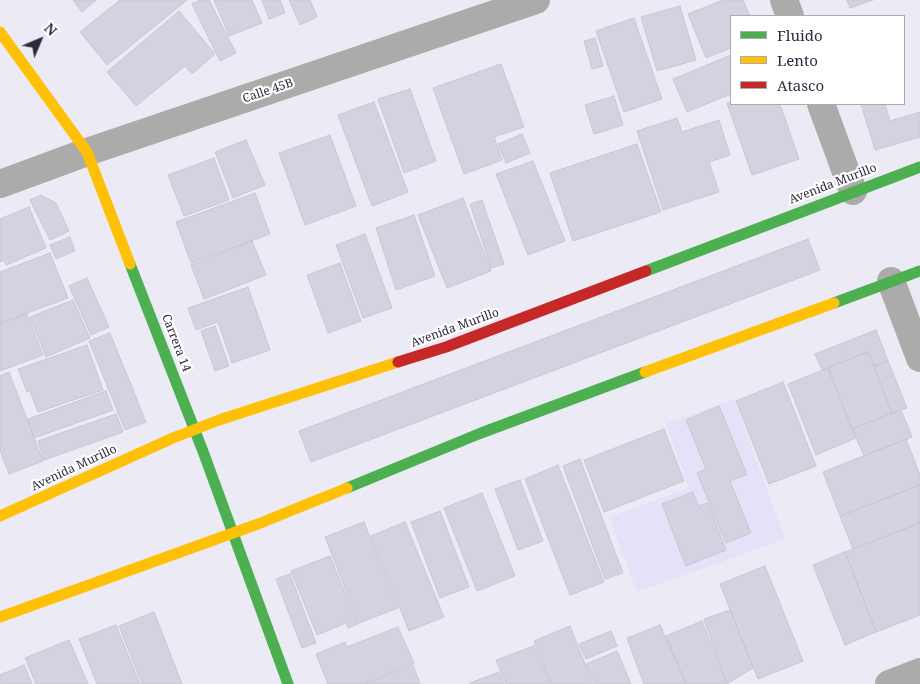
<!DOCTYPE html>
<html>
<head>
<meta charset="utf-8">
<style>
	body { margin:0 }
	#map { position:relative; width:920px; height:684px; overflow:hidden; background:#eceaf5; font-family:"Noto Serif",serif }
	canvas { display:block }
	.legend { position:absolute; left:730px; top:15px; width:175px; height:90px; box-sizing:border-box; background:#fff; border:1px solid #abaab1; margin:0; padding:6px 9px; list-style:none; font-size:15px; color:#2d2a3d }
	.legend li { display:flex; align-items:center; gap:10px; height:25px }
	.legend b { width:25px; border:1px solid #abaab1 }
	.north { position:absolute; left:15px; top:15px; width:50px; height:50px; -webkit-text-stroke:4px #fff; paint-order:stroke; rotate:45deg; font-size:14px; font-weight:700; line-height:20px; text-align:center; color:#2d2a3d }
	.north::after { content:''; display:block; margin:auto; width:18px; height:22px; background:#2d2a3d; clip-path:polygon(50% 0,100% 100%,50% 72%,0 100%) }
</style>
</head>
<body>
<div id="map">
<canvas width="920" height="684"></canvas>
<ul class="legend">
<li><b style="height:6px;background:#4caf50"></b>Fluido</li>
<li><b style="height:6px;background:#ffc107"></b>Lento</li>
<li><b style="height:6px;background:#c62828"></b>Atasco</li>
</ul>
<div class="north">N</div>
</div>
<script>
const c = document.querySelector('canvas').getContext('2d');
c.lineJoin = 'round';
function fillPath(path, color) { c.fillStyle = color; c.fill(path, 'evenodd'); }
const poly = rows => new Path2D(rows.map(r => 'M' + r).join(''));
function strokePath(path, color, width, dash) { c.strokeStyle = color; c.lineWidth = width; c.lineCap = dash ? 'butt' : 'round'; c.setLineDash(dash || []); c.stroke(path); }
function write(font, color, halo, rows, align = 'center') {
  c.font = font + ' "Noto Serif",serif'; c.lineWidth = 4.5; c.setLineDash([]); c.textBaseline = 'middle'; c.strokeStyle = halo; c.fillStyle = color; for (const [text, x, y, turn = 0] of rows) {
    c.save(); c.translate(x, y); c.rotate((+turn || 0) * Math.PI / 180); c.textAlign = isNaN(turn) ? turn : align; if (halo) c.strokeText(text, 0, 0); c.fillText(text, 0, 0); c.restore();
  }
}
fillPath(poly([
	[734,399,785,539,637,592,609,517,689,488,666,424]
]), '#e4e1f9');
const building = poly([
	[73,0,96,0,82,12,73,0],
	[120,0,187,0,107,65,80,32,120,0],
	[200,0,209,0,236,53,220,61,192,4,200,0],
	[214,0,252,0,262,23,229,36,214,0],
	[262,0,280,0,285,13,269,19,262,0],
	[289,0,310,0,317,17,300,25,289,0],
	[723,0,743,0,750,16,731,16,731,48,706,58,688,14,723,0],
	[847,0,873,0,850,8,847,0],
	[680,6,696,60,657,71,641,17,680,6],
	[179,11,215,54,192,74,185,66,136,106,107,72,179,11],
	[634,18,662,99,624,112,596,31,634,18],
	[595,38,603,66,592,69,584,41,595,38],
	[731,55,731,94,687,112,673,79,731,55],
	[501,64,524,127,494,137,502,160,464,174,433,88,501,64],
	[410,89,436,161,404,173,378,99,410,89],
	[614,96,623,125,594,134,585,105,614,96],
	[374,102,408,192,372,206,338,115,374,102],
	[731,102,731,104,780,104,799,159,752,175,727,103,731,102],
	[861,104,885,104,890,121,920,112,920,137,875,150,861,104],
	[677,118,682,132,719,120,730,155,709,162,719,192,663,210,637,131,677,118],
	[522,134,530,153,506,163,498,144,522,134],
	[330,135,356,206,305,225,279,153,330,135],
	[246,140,265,185,233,198,215,152,246,140],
	[637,144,661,212,573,241,550,173,637,144],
	[214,158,229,200,184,216,168,175,214,158],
	[533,161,565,241,528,255,496,174,533,161],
	[255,193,270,234,191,263,176,222,255,193],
	[41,195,56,203,69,231,50,240,30,200,41,195],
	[463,198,491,271,447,288,418,215,463,198],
	[482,200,504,264,491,268,470,204,482,200],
	[29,207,46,248,6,265,4,260,0,262,0,219,29,207],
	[414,215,435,276,396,290,376,228,414,215],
	[365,234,392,308,363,318,336,245,365,234],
	[70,237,75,251,56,259,50,245,70,237],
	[808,239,820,270,311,462,299,431,808,239],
	[252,241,266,275,204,299,191,265,252,241],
	[50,253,68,298,0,323,0,272,50,253],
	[340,263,361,321,328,333,307,275,340,263],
	[87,278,109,327,91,335,69,286,87,278],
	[248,287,270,350,232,363,218,322,196,330,188,308,248,287],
	[73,300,90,338,46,357,30,317,73,300],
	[27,314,43,355,0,371,0,324,27,314],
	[215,326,229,366,215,371,201,331,215,326],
	[876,330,888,361,874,366,868,352,822,370,815,354,876,330],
	[110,333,146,422,125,430,89,341,110,333],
	[87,345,103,390,38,412,30,391,27,392,18,369,87,345],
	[868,352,892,413,852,429,828,368,868,352],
	[888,361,907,408,892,413,874,366,888,361],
	[828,368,856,438,816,455,788,384,828,368],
	[9,372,43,461,9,474,0,450,0,376,9,372],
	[783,382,816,466,769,484,736,401,783,382],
	[106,391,113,410,34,438,28,419,106,391],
	[719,406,747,474,730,481,751,533,726,543,697,473,706,469,686,420,719,406],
	[901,410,912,437,864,456,852,429,901,410],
	[116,414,123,432,44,460,38,441,116,414],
	[664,429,684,481,604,512,584,460,664,429],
	[906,439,920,475,920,485,840,516,823,472,906,439],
	[580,459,623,573,605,579,563,466,580,459],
	[558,465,604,582,570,595,525,479,558,465],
	[520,480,543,541,518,550,495,489,520,480],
	[920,485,920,523,853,549,840,516,920,485],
	[693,492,698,506,708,503,726,550,686,566,662,504,693,492],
	[482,493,515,576,477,591,444,508,482,493],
	[440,511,469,587,440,598,411,522,440,511],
	[364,522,398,608,359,623,325,537,364,522],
	[405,522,444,617,409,631,371,536,405,522],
	[920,523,920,615,876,632,845,552,920,523],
	[845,552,876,632,845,645,813,565,845,552],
	[330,556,358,624,348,628,346,623,317,635,291,571,330,556],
	[765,566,803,661,758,679,720,584,765,566],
	[290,574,316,643,302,648,276,579,290,574],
	[730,610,753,668,727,684,704,619,730,610],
	[154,612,182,684,142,684,119,626,154,612],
	[702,621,727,684,686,684,666,636,702,621],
	[116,625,140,684,97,684,79,639,116,625],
	[660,625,686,684,644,684,627,638,660,625],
	[570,626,593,684,551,684,534,641,570,626],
	[398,627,414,663,362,684,328,684,316,654,345,642,347,647,398,627],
	[611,631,617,646,586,659,579,644,611,631],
	[69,640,88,684,36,684,25,658,69,640],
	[534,646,550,684,506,684,496,660,534,646],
	[617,651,631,684,595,684,586,664,617,651],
	[24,665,32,684,0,684,0,675,24,665],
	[413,665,420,684,365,684,413,665],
	[499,672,504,684,470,684,470,683,499,672]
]);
fillPath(building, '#d6d1e0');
strokePath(building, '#cac5d2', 1);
strokePath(poly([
	[784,0,790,16],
	[821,104,853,191],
	[0,184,87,152,536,0],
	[891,281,920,358],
	[889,684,920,672]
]), '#abaca9', 28);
strokePath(poly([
	[130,264,204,454,288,684],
	[646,271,920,167],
	[834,303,920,271],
	[347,488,481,433,645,372]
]), '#4caf50', 11);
strokePath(poly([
	[0,32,87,152,130,264],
	[645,372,834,303],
	[0,516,173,438,219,420,398,362],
	[0,617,258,524,347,488]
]), '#ffc107', 11);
strokePath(poly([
	[398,362,446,347,646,271]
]), '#c62828', 11);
write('12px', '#2d2a3d', '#fff', [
	["Calle 45B",268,91,-19],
	["Avenida Murillo",833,184,-21],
	["Avenida Murillo",455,328,-20],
	["Carrera 14",176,343,69],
	["Avenida Murillo",74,468,-25]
]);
</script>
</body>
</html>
